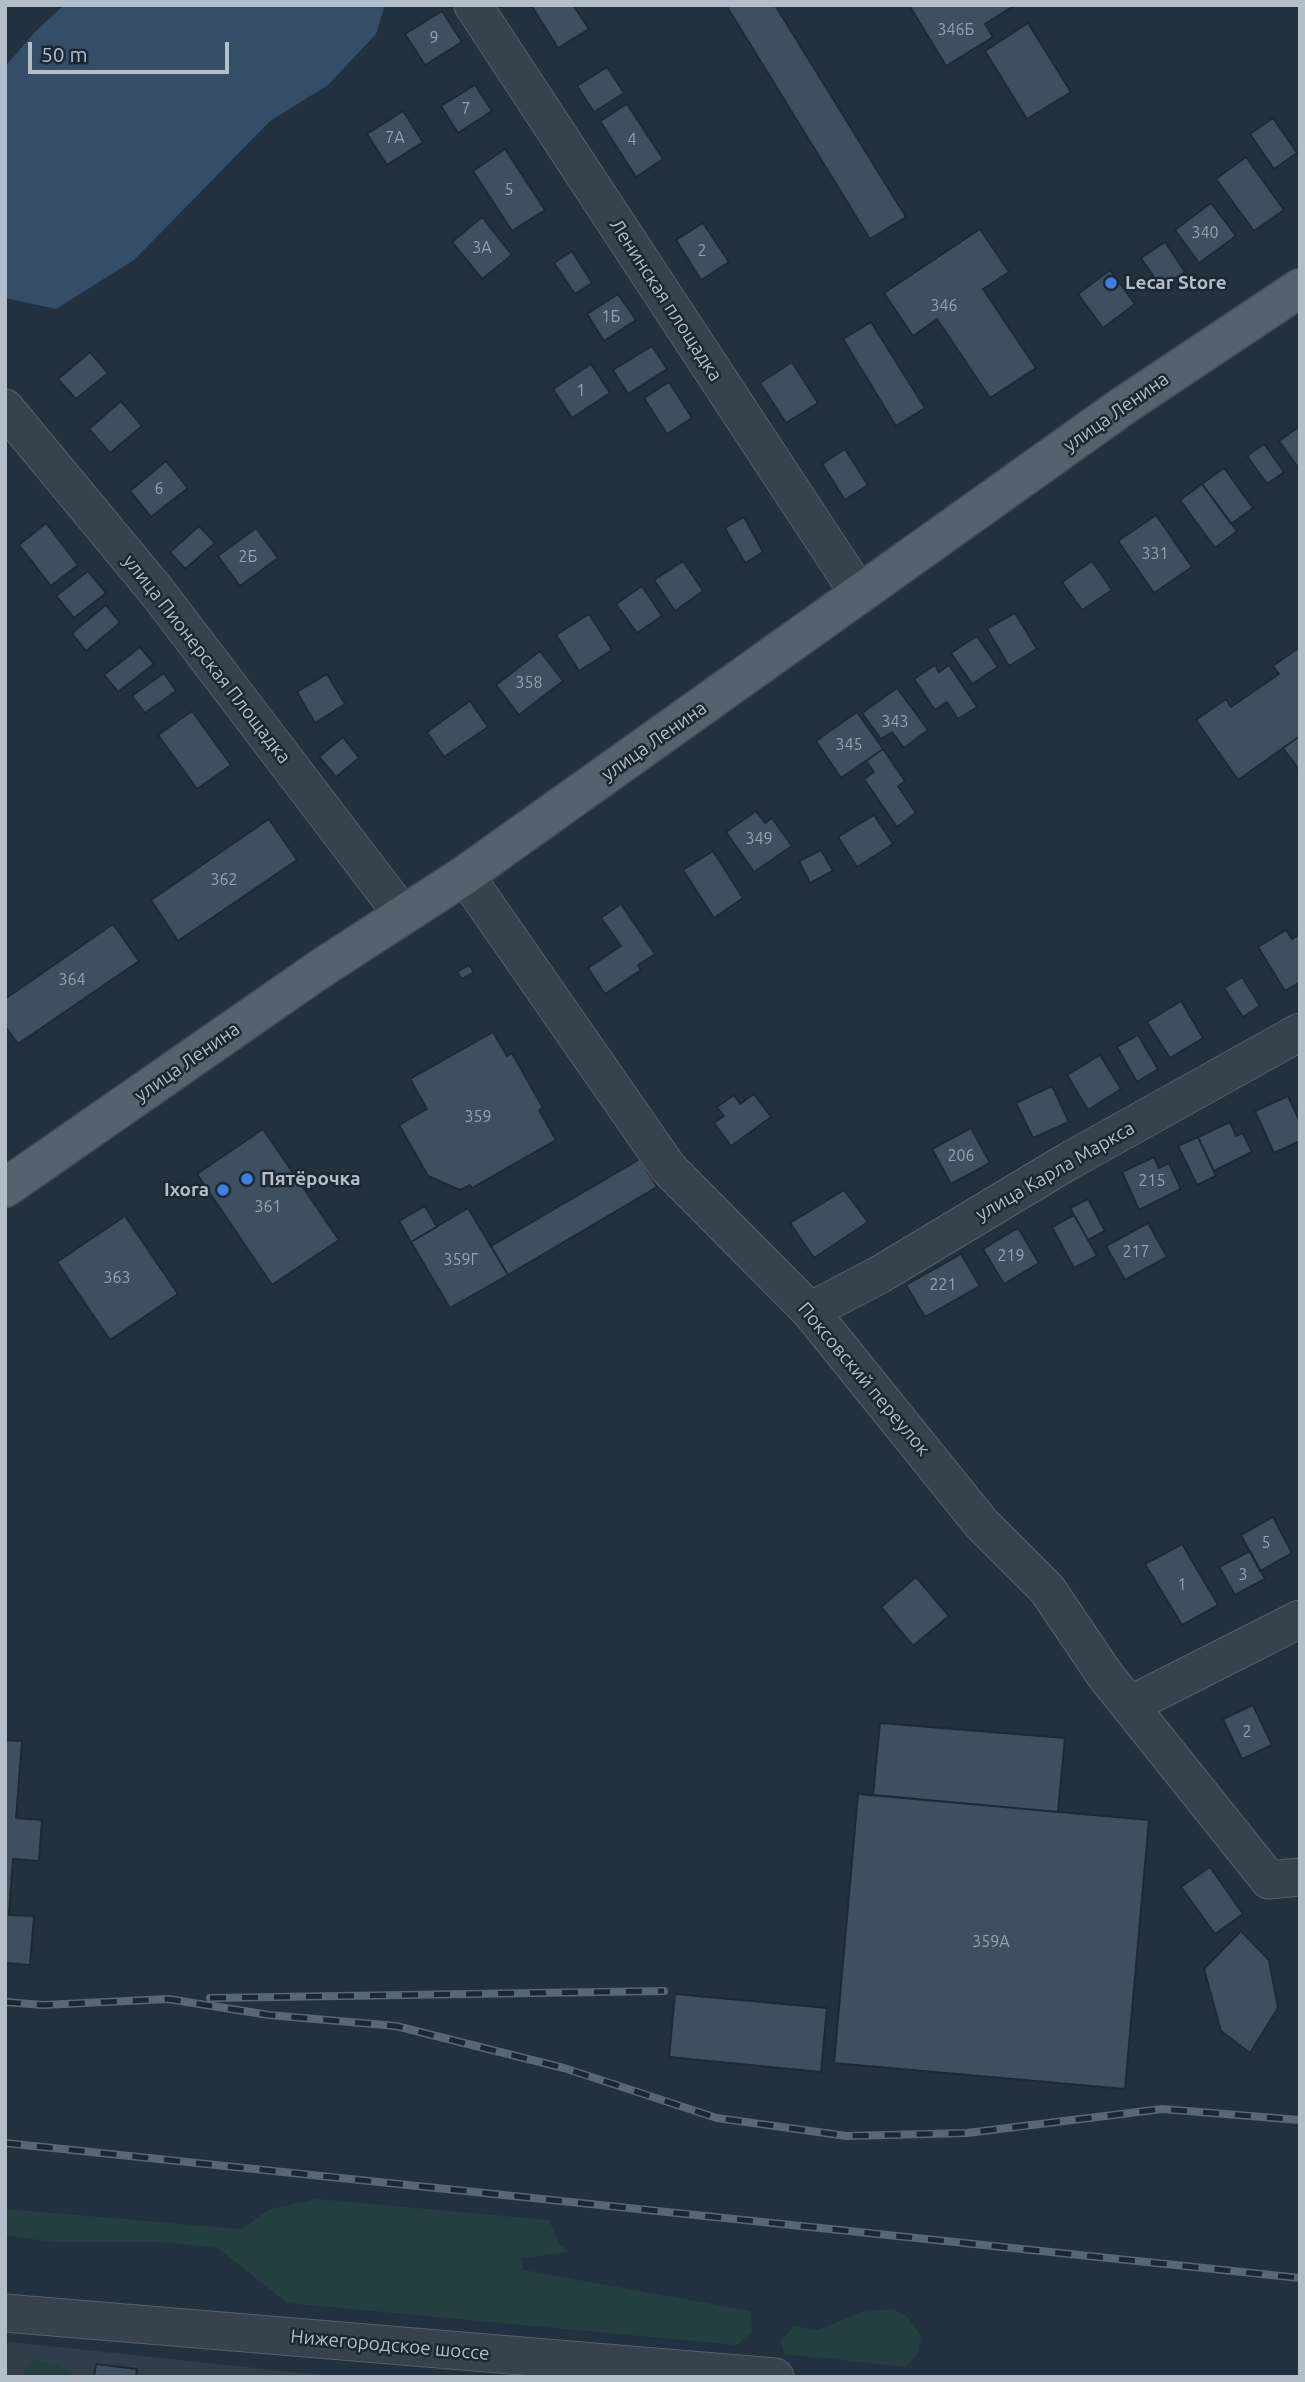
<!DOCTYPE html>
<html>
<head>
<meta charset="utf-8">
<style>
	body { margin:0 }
	#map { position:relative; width:1305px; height:2382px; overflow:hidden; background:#22313f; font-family:Ubuntu,sans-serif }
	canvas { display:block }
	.frame { position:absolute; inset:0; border:7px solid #b2beca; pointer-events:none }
	.scale { position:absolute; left:28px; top:42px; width:201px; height:32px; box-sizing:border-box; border:4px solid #b2beca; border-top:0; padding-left:9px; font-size:21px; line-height:24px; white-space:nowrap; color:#b2beca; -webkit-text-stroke:5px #1b2834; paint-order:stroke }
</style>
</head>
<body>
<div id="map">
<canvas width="1305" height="2382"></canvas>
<div class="frame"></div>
<div class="scale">50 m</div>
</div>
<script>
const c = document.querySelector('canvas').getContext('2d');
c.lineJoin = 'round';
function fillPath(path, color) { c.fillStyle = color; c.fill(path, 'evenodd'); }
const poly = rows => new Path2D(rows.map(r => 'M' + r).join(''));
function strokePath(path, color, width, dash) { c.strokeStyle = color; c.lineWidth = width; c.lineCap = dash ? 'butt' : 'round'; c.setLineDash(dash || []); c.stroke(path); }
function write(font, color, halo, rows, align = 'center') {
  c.font = font + ' Ubuntu,sans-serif'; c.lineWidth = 5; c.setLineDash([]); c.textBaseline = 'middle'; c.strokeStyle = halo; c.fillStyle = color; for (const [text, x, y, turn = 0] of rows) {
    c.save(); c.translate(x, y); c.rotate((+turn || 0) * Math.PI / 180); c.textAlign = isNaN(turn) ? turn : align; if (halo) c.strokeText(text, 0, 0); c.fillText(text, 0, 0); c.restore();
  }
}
fillPath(poly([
	[11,2342,339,2377,5,2377,5,2343]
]), '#303e4c');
fillPath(poly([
	[317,2199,549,2220,559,2244,570,2252,522,2258,523,2270,751,2311,752,2332,736,2345,287,2303,218,2248,160,2242,51,2242,5,2235,5,2209,241,2229,270,2209],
	[892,2309,907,2316,921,2336,919,2352,906,2367,784,2354,781,2341,794,2326,818,2330,862,2312],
	[33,2359,58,2365,79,2377,20,2377]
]), '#243f40');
fillPath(poly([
	[64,5,385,5,376,34,328,85,270,121,134,260,56,309,5,298,5,67,35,32]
]), '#344e68');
const building = poly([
	[531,5,573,5,589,29,558,48,531,5],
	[726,5,775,5,906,217,870,239,726,5],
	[909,5,1015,5,985,24,993,37,946,66,909,5],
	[442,11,462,42,425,65,405,34,442,11],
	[1028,23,1071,92,1027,119,985,51,1028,23],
	[607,67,624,93,594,112,577,86,607,67],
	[475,85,492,111,458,133,441,106,475,85],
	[627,104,663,159,636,177,600,121,627,104],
	[403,111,423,142,387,165,367,134,403,111],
	[1273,118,1297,153,1274,169,1250,134,1273,118],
	[505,149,545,210,512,231,473,171,505,149],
	[1246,157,1284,210,1254,231,1216,179,1246,157],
	[1211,203,1236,236,1199,263,1175,230,1211,203],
	[482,217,512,255,482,279,452,242,482,217],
	[703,223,729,262,701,280,676,240,703,223],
	[980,229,1009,272,983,289,1036,368,990,398,937,319,913,336,884,293,980,229],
	[1165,242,1185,272,1161,287,1141,258,1165,242],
	[572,251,592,283,575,294,554,263,572,251],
	[1110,270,1135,304,1103,328,1078,294,1110,270],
	[618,294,636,320,604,341,587,314,618,294],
	[871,322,925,408,896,426,843,339,871,322],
	[652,346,667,369,628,394,613,370,652,346],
	[90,352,108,373,76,399,58,379,90,352],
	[792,362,818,403,786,423,760,383,792,362],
	[591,364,610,393,572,418,553,389,591,364],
	[669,382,692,418,667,434,644,398,669,382],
	[121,401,142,426,110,453,89,429,121,401],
	[1300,426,1300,470,1279,441,1300,426],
	[1264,444,1284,472,1267,484,1247,456,1264,444],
	[845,449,868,485,845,500,822,464,845,449],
	[166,461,188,488,151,517,130,491,166,461],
	[1224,468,1253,508,1231,524,1202,484,1224,468],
	[1202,484,1237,531,1215,548,1180,500,1202,484],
	[1156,515,1192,567,1154,593,1118,541,1156,515],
	[744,517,763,552,745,563,725,528,744,517],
	[46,523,78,565,51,586,19,545,46,523],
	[199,526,215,543,185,569,170,552,199,526],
	[256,528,278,558,240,586,218,556,256,528],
	[683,561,703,591,675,611,654,580,683,561],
	[1092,561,1112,590,1082,610,1062,582,1092,561],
	[88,571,106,593,74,618,56,596,88,571],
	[642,586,662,616,637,633,616,604,642,586],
	[106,605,120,623,86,651,72,633,106,605],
	[1015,613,1037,649,1009,666,987,629,1015,613],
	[589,614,612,650,579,671,556,635,589,614],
	[977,636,998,667,972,684,951,653,977,636],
	[140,647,154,664,118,692,104,675,140,647],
	[1300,647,1300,736,1238,780,1196,720,1226,699,1231,707,1279,674,1273,666,1300,647],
	[540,651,563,681,519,715,496,685,540,651],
	[935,665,939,672,949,665,977,707,958,719,947,702,935,710,914,679,935,665],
	[164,673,176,691,145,713,132,696,164,673],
	[327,674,345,704,315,723,297,692,327,674],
	[897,688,928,730,904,748,892,732,881,739,862,713,897,688],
	[470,701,488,727,444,757,427,732,470,701],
	[192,711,231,765,197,789,158,735,192,711],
	[857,712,883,749,841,778,816,741,857,712],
	[1300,736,1300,771,1283,748,1300,736],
	[343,737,359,758,336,777,319,757,343,737],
	[883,749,905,781,898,786,916,813,897,827,864,779,874,772,866,761,883,749],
	[756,811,765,823,772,818,792,846,754,872,726,832,756,811],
	[874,815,893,844,857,867,838,837,874,815],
	[269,819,297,860,178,941,151,900,269,819],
	[821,850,833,871,810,883,799,861,821,850],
	[713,851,743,898,714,918,683,870,713,851],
	[621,904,655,954,638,965,641,970,605,994,588,968,621,946,601,918,621,904],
	[113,924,139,961,18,1044,5,1026,5,999,113,924],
	[1286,930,1292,939,1300,934,1300,982,1285,991,1258,947,1286,930],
	[469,965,474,972,462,979,457,972,469,965],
	[1242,977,1260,1006,1243,1017,1224,988,1242,977],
	[1181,1001,1203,1038,1170,1058,1147,1022,1181,1001],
	[493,1032,507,1056,512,1053,543,1108,539,1110,556,1140,472,1188,470,1185,460,1190,428,1176,399,1125,427,1109,410,1079,493,1032],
	[1138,1035,1158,1069,1137,1082,1117,1047,1138,1035],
	[1100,1055,1121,1089,1088,1110,1067,1075,1100,1055],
	[1052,1086,1069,1122,1033,1138,1016,1103,1052,1086],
	[754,1094,771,1117,731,1146,714,1123,724,1116,717,1107,734,1095,740,1104,754,1094],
	[1288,1096,1300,1122,1300,1141,1274,1153,1255,1111,1288,1096],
	[1230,1122,1236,1136,1243,1133,1252,1152,1214,1171,1198,1137,1230,1122],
	[971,1128,990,1163,951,1184,932,1149,971,1128],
	[263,1129,339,1240,272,1285,197,1174,263,1129],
	[1198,1137,1216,1176,1197,1185,1178,1146,1198,1137],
	[1154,1157,1159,1168,1169,1163,1181,1189,1139,1210,1122,1172,1154,1157],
	[640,1159,657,1187,508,1275,491,1246,640,1159],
	[844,1190,868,1222,814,1258,790,1223,844,1190],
	[1088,1199,1105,1231,1088,1240,1070,1208,1088,1199],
	[425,1206,437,1227,411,1242,399,1221,425,1206],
	[468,1208,508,1275,450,1308,411,1242,468,1208],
	[1074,1215,1097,1256,1074,1268,1052,1227,1074,1215],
	[125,1216,178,1294,110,1340,57,1262,125,1216],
	[1148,1223,1167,1257,1125,1280,1106,1246,1148,1223],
	[1018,1228,1039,1263,1004,1284,983,1249,1018,1228],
	[961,1254,980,1286,925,1317,906,1285,961,1254],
	[1273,1517,1292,1553,1260,1571,1241,1535,1273,1517],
	[1182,1544,1218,1605,1182,1625,1145,1564,1182,1544],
	[1250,1551,1265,1579,1235,1595,1219,1567,1250,1551],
	[916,1577,949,1616,913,1646,881,1607,916,1577],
	[1253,1705,1272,1745,1242,1759,1223,1719,1253,1705],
	[880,1723,1065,1738,1058,1812,873,1795,880,1723],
	[5,1740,22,1741,16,1818,42,1820,39,1861,13,1859,9,1915,34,1916,30,1965,5,1963,5,1740],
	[858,1794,1149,1820,1125,2089,834,2063,858,1794],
	[1210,1867,1243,1914,1215,1934,1181,1887,1210,1867],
	[1241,1931,1269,1960,1278,2008,1250,2053,1221,2031,1204,1969,1241,1931],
	[675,1994,827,2008,821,2072,669,2057,675,1994],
	[96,2364,137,2369,136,2377,94,2377,96,2364]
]);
fillPath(building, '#3e505f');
strokePath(building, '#1d2a36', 2);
const minor = poly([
	[473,5,860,595],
	[5,408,158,593,403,915],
	[465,875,669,1169,810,1311,981,1523,1047,1589,1105,1675,1269,1880,1300,1877],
	[810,1311,879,1275,1067,1162,1300,1032],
	[1130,1705,1300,1619],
	[5,2313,775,2377]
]);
const major = poly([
	[5,1188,320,969,465,875,1123,406,1300,288]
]);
strokePath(minor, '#54616d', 39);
strokePath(major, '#3f4c58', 41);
strokePath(minor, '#36434f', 37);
strokePath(major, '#54626f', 38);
const rail = poly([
	[210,1998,664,1991],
	[5,2002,43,2005,168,1999,269,2015,396,2026,564,2068,717,2118,847,2136,967,2133,1162,2109,1300,2120],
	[5,2143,1300,2278]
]);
strokePath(rail, '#586776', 8);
strokePath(rail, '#1b2834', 5, [16]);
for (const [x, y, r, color] of [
	[1111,283,7,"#3f7fe0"],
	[247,1179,7,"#3f7fe0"],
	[223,1190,7,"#3f7fe0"]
]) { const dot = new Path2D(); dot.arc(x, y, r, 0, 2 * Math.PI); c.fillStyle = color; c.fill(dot); strokePath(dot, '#1b2834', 2.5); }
write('16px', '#95a2af', null, [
	["346Б",956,30],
	["9",434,38],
	["7",466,109],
	["7А",395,138],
	["4",632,140],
	["5",509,190],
	["340",1205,233],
	["3А",482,248],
	["2",702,251],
	["346",944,306],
	["1Б",611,317],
	["1",581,391],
	["6",159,489],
	["331",1155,554],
	["2Б",248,557],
	["358",529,683],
	["343",895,722],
	["345",849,745],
	["349",759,839],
	["362",224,880],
	["364",72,980],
	["359",478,1117],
	["206",961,1156],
	["215",1152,1181],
	["361",268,1207],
	["217",1136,1252],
	["219",1011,1256],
	["359Г",461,1260],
	["363",117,1278],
	["221",943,1285],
	["5",1266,1543],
	["3",1243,1575],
	["1",1182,1585],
	["2",1247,1732],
	["359А",991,1942]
]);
write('bold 19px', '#b2beca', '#1b2834', [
	["Lecar Store",1125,283],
	["Пятёрочка",261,1179],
	["Ixora",209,1190,"right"]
], 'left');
write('19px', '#b2beca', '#1b2834', [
	["Ленинская площадка",666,300,57],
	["улица Ленина",1116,412,-35],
	["улица Пионерская Площадка",207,659,52],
	["улица Ленина",654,741,-35],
	["улица Ленина",187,1062,-35],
	["улица Карла Маркса",1055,1171,-30],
	["Поксовский переулок",864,1379,50],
	["Нижегородское шоссе",390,2345,5]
]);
</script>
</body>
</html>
